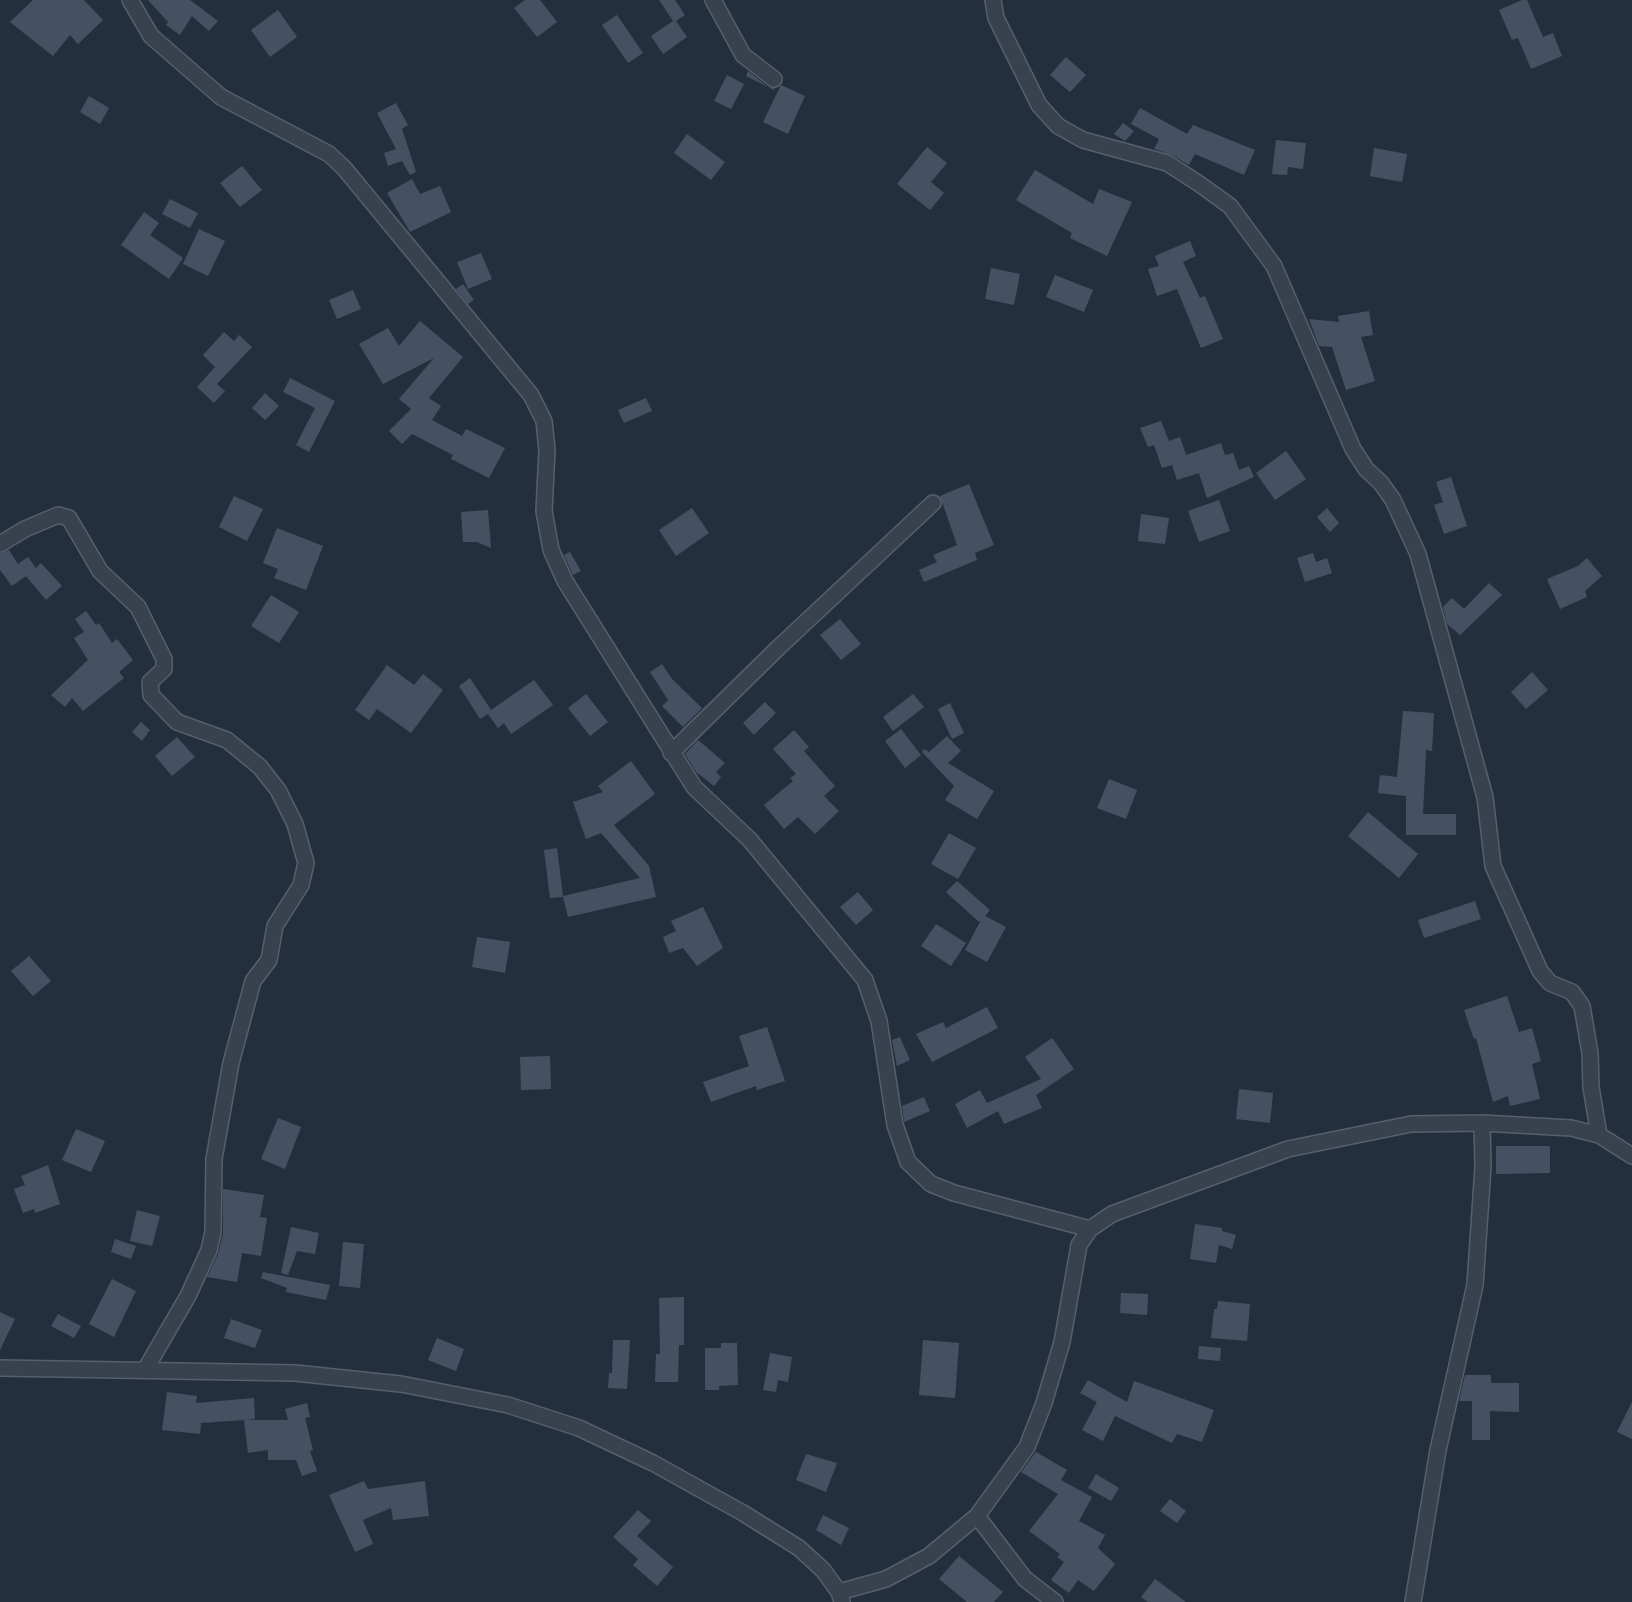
<!DOCTYPE html>
<html>
<head>
<meta charset="utf-8">
<style>
	body { margin:0 }
	canvas { display:block; background:#242f3e }
</style>
</head>
<body>
<canvas width="1632" height="1602"></canvas>
<script>
const c = document.querySelector('canvas').getContext('2d');
c.lineJoin = 'round';
function fillPath(path, color) { c.fillStyle = color; c.fill(path, 'evenodd'); }
const poly = rows => new Path2D(rows.map(r => 'M' + r).join(''));
function strokePath(path, color, width, dash) { c.strokeStyle = color; c.lineWidth = width; c.lineCap = dash ? 'butt' : 'round'; c.setLineDash(dash || []); c.stroke(path); }
fillPath(poly([
	[33,0,84,0,103,20,78,44,70,35,53,56,10,22],
	[148,0,190,0,218,21,209,31,192,16,180,35,166,25,168,22],
	[525,0,540,0,557,22,537,37,514,8],
	[659,0,675,0,685,15,676,21,687,37,663,54,651,36,673,21],
	[1522,0,1527,0,1543,37,1553,33,1562,56,1531,69,1518,38,1512,40,1499,10],
	[278,10,297,37,270,57,251,30],
	[617,15,643,53,628,63,602,25],
	[1066,57,1086,75,1070,92,1050,75],
	[748,71,768,87,775,88,774,90,746,76],
	[727,75,744,84,731,109,714,101],
	[781,85,805,96,788,134,763,122],
	[89,96,109,108,100,124,80,112],
	[396,103,408,125,402,129,416,172,410,175,402,161,388,166,384,153,396,149,377,113],
	[1140,108,1187,134,1193,125,1255,150,1244,175,1195,154,1189,165,1172,155,1154,149,1159,139,1131,124],
	[1123,123,1134,131,1125,141,1114,134],
	[687,134,725,162,711,180,674,153],
	[1276,140,1306,143,1303,169,1288,167,1287,175,1272,174],
	[927,147,947,163,931,182,944,193,930,210,897,184],
	[1374,148,1407,154,1402,182,1370,176],
	[242,166,262,190,240,207,220,183],
	[1035,170,1093,204,1099,189,1132,202,1107,256,1070,238,1072,233,1016,200],
	[412,179,420,194,440,186,451,212,410,232,387,193],
	[170,199,198,213,190,228,162,214],
	[144,212,159,223,150,235,183,258,169,279,121,245],
	[199,229,225,241,208,276,183,264],
	[1190,241,1196,256,1183,262,1200,298,1205,296,1223,339,1201,348,1177,289,1157,296,1148,269,1159,266,1155,256],
	[481,253,492,279,468,289,457,262],
	[991,268,1020,274,1014,305,985,299],
	[1055,275,1093,290,1084,312,1046,297],
	[463,284,474,300,468,304,456,289],
	[353,290,361,309,337,319,329,300],
	[1369,311,1373,335,1361,337,1375,381,1346,390,1332,347,1319,346,1309,319,1339,322,1338,316],
	[420,321,463,357,429,398,441,406,432,420,462,436,466,429,505,448,489,478,451,459,453,455,412,434,402,444,389,431,411,409,399,399,434,358,383,384,359,344,388,328,399,346],
	[224,332,234,341,239,335,252,347,217,384,225,391,214,403,197,387,215,367,203,355],
	[290,378,335,401,309,452,296,445,315,408,283,392],
	[265,393,279,406,265,420,252,408],
	[646,398,652,411,624,423,618,410],
	[1161,421,1169,441,1180,437,1186,455,1221,443,1225,455,1233,453,1239,470,1249,466,1254,477,1207,498,1199,473,1177,480,1172,465,1162,468,1154,445,1148,447,1140,428],
	[1286,451,1306,479,1275,500,1256,473],
	[1451,477,1467,526,1444,534,1434,505,1443,502,1436,482],
	[969,484,994,545,975,553,977,560,924,582,919,570,937,562,933,555,957,545,940,496],
	[234,496,263,509,247,541,219,527],
	[1219,500,1230,531,1199,542,1188,511],
	[692,508,709,533,676,556,659,530],
	[1327,508,1339,523,1330,532,1317,517],
	[488,510,491,548,477,542,463,542,461,512],
	[1141,514,1169,518,1165,544,1138,541],
	[277,528,323,546,306,590,274,578,278,569,263,563],
	[9,550,18,564,28,557,36,568,41,563,62,586,46,600,26,576,12,586,0,570,0,554],
	[570,552,581,571,573,575,564,555],
	[1313,553,1316,562,1327,558,1332,573,1305,582,1297,558],
	[1587,558,1602,576,1585,591,1587,597,1560,609,1547,579,1578,566],
	[1489,583,1502,595,1460,635,1447,624,1443,607,1452,598,1464,609],
	[271,595,299,612,279,643,251,626],
	[86,611,96,625,99,623,112,643,117,639,133,660,119,672,124,678,83,711,72,698,65,707,51,695,88,660,74,638,84,632,75,619],
	[840,619,861,644,841,660,820,635],
	[662,664,672,679,702,708,683,727,662,706,668,700,650,672],
	[387,665,414,685,423,674,443,690,411,733,377,709,369,720,355,710],
	[1532,672,1548,690,1526,709,1511,692],
	[470,678,491,710,534,680,553,705,511,734,504,723,498,728,488,714,480,719,459,686],
	[586,694,608,722,590,736,568,708],
	[913,694,924,707,893,731,883,717],
	[765,702,776,713,754,735,743,723],
	[950,703,964,733,952,739,938,709],
	[1403,711,1434,713,1432,751,1426,750,1423,814,1456,814,1456,835,1406,835,1406,796,1378,793,1380,775,1397,777],
	[141,722,150,730,142,741,132,732],
	[901,729,921,755,905,768,885,741],
	[794,730,809,747,804,751,835,786,824,796,839,811,815,834,798,817,784,829,764,805,793,781,790,778,796,774,773,749],
	[947,736,961,751,948,763,994,791,977,819,945,800,954,786,922,752,924,749,929,752],
	[177,737,195,757,172,776,155,756],
	[698,740,725,763,716,772,721,777,714,786,696,772,685,754],
	[631,761,655,794,614,825,649,866,656,897,568,917,563,897,550,898,544,850,557,848,563,896,640,878,601,833,586,839,573,802,603,792,598,786],
	[1109,779,1137,790,1126,819,1097,808],
	[1368,812,1418,854,1399,878,1348,836],
	[949,833,976,848,958,879,931,864],
	[957,881,990,910,985,916,1006,927,987,962,965,950,981,920,979,922,946,892],
	[858,892,873,910,856,925,840,907],
	[1475,901,1481,919,1424,938,1418,920],
	[703,907,723,948,697,966,683,948,669,953,663,937,676,931,671,921],
	[936,924,966,943,951,966,921,946],
	[477,937,510,942,505,973,472,967],
	[29,956,51,981,33,996,11,971],
	[1507,996,1519,1032,1532,1028,1541,1061,1532,1064,1540,1099,1510,1106,1508,1096,1493,1102,1476,1038,1474,1039,1464,1010],
	[987,1007,998,1028,932,1062,916,1034,943,1022,946,1028],
	[767,1027,785,1081,757,1090,756,1086,711,1102,703,1082,749,1066,739,1036],
	[900,1037,910,1060,897,1066,892,1040],
	[1052,1038,1074,1069,1036,1095,1042,1108,1004,1124,998,1111,967,1128,955,1104,980,1090,987,1103,1041,1079,1025,1057],
	[550,1056,551,1089,521,1090,520,1057],
	[1239,1089,1273,1093,1270,1123,1236,1119],
	[924,1097,930,1111,904,1122,902,1106],
	[278,1118,301,1127,285,1169,261,1159],
	[76,1129,105,1141,91,1172,62,1160],
	[1496,1146,1550,1146,1550,1173,1496,1174],
	[48,1165,60,1204,35,1213,34,1209,23,1213,14,1189,25,1185,21,1176],
	[223,1189,264,1195,260,1217,267,1218,261,1256,242,1253,237,1282,207,1277,218,1254,223,1234],
	[137,1210,160,1216,152,1246,130,1241],
	[1195,1224,1222,1228,1222,1231,1236,1235,1232,1249,1219,1245,1216,1263,1190,1259],
	[291,1227,319,1233,315,1254,297,1251,288,1275,281,1273],
	[115,1239,136,1246,131,1259,111,1252],
	[343,1242,364,1244,360,1288,339,1286],
	[263,1272,330,1285,326,1300,286,1292,287,1288,261,1278],
	[112,1279,136,1291,114,1337,89,1324],
	[1121,1293,1148,1294,1147,1315,1120,1313],
	[684,1297,684,1345,679,1345,678,1382,655,1382,656,1354,660,1354,659,1298],
	[1218,1301,1250,1304,1247,1341,1211,1338,1214,1309,1217,1309],
	[0,1312,15,1319,0,1350],
	[58,1314,81,1326,74,1338,51,1326],
	[231,1319,262,1330,255,1348,224,1338],
	[437,1338,464,1349,456,1371,428,1360],
	[613,1340,630,1340,627,1389,608,1388,609,1373,612,1373],
	[923,1340,959,1343,955,1398,919,1395],
	[721,1343,737,1343,738,1385,719,1386,719,1390,705,1390,705,1348,721,1348],
	[1199,1346,1221,1348,1220,1361,1198,1359],
	[770,1353,792,1357,788,1382,778,1380,776,1392,763,1390],
	[1465,1375,1491,1375,1491,1383,1519,1383,1519,1412,1490,1411,1490,1440,1472,1440,1472,1401,1459,1401],
	[1088,1380,1127,1402,1134,1381,1214,1410,1202,1442,1177,1434,1172,1443,1115,1416,1103,1441,1082,1430,1097,1402,1080,1393],
	[167,1392,197,1396,196,1403,254,1398,255,1419,245,1420,288,1420,285,1409,307,1403,310,1417,305,1418,313,1450,310,1451,317,1471,302,1476,296,1460,268,1460,268,1450,248,1453,244,1420,201,1423,200,1434,162,1430],
	[1632,1402,1632,1439,1617,1432],
	[1036,1452,1067,1470,1061,1480,1092,1497,1079,1521,1105,1535,1098,1548,1115,1564,1094,1591,1078,1580,1069,1593,1051,1580,1064,1562,1057,1557,1060,1554,1029,1531,1058,1494,1021,1472],
	[806,1454,837,1463,826,1492,796,1480],
	[1096,1474,1119,1488,1111,1501,1088,1488],
	[364,1481,368,1489,425,1481,429,1516,393,1520,391,1508,363,1520,373,1544,355,1552,329,1495],
	[1170,1499,1186,1511,1177,1523,1160,1511],
	[638,1510,651,1521,637,1536,673,1567,657,1586,633,1565,638,1559,613,1537],
	[823,1515,849,1528,841,1545,816,1530],
	[959,1556,1003,1592,994,1602,967,1602,939,1579],
	[1155,1579,1186,1602,1148,1602,1141,1597]
]), '#455162');
const minor = poly([
	[130,0,151,36,221,97,329,154,344,168,531,395,544,421,547,450,544,511,551,550,565,581,694,787,750,840,865,980,879,1021,895,1125,908,1162,931,1184,954,1193,1090,1229],
	[713,0,743,55,774,79],
	[993,0,996,18,1039,105,1058,126,1083,140,1167,163,1198,183,1230,206,1274,266,1353,449,1366,469,1381,483,1393,500,1418,554,1485,797,1493,866,1540,971,1550,983,1572,992,1582,1006,1590,1053,1591,1087,1599,1135],
	[0,544,25,529,58,515,69,518,100,571,138,607,164,659,164,669,150,682,151,695,177,722,227,740,260,767,278,790,295,824,306,863,301,885,275,926,269,960,253,981,231,1063,214,1159,213,1232,209,1250,188,1296,145,1370],
	[671,753,778,648,933,503],
	[0,1368,295,1373,401,1384,508,1405,579,1428,653,1463,743,1513,799,1548,823,1570,839,1592,842,1602],
	[977,1516,1025,1579,1055,1602],
	[839,1592,886,1579,929,1556,977,1516,1027,1447,1044,1403,1062,1342,1079,1245,1090,1229,1112,1214,1288,1149,1411,1124,1482,1123,1571,1128,1599,1135,1632,1156],
	[1413,1602,1438,1450,1475,1285,1483,1167,1482,1123]
]);
strokePath(minor, '#565f6c', 18);
strokePath(minor, '#38414e', 15);
</script>
</body>
</html>
